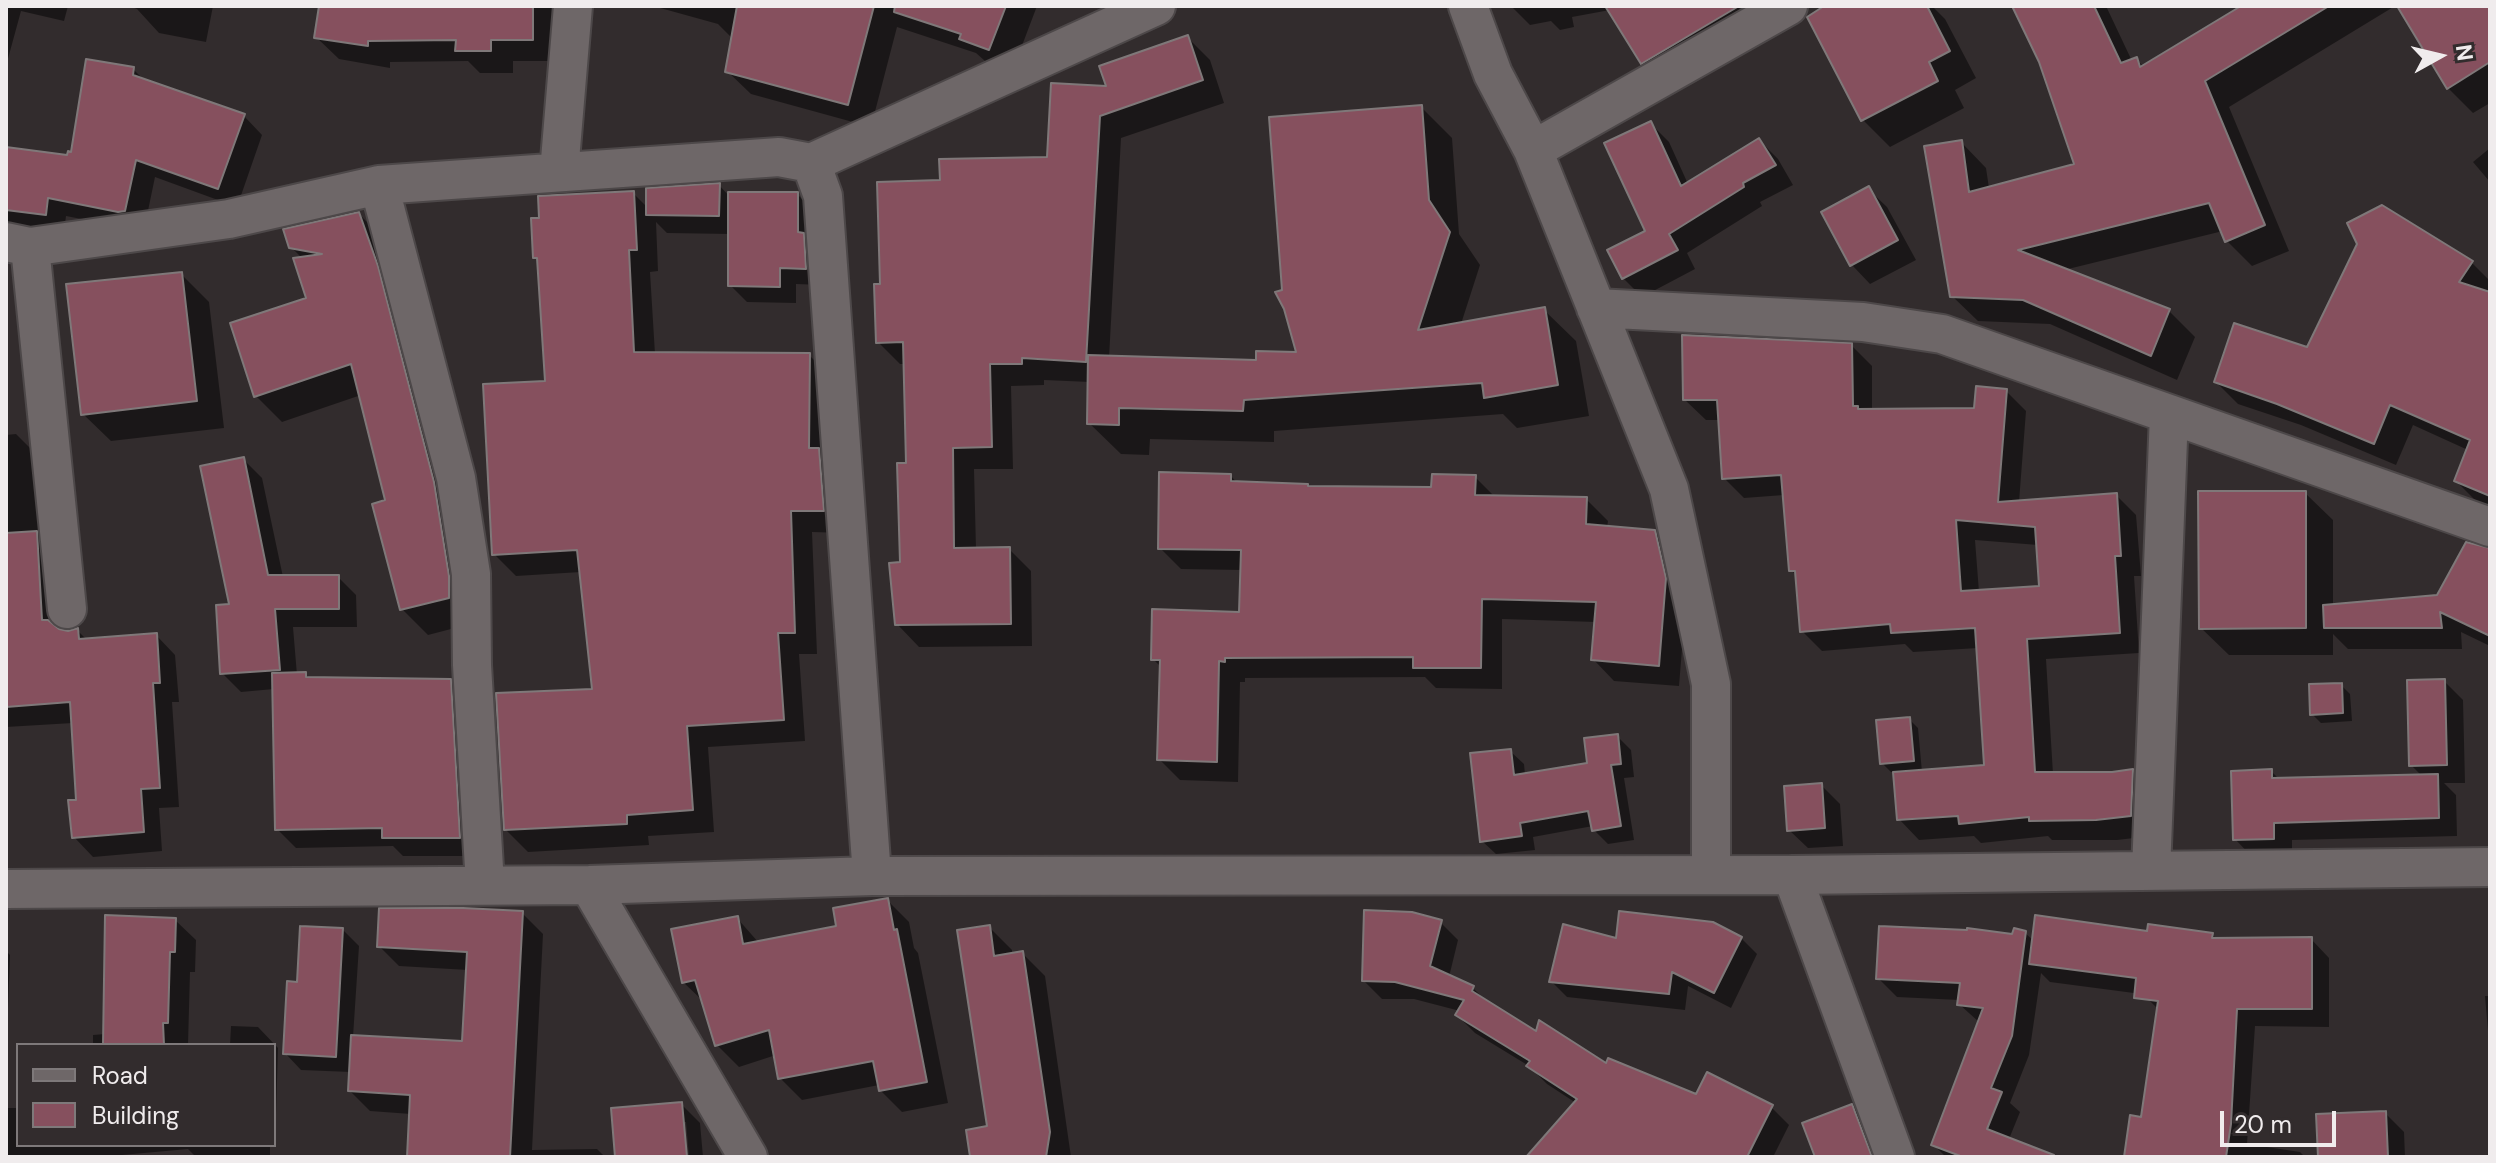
<!DOCTYPE html>
<html>
<head>
<meta charset="utf-8">
<style>
	body { margin:0 }
	#map { position:relative; width:2496px; height:1163px; overflow:hidden; background:#322c2d; font-family:"DM Sans",sans-serif }
	canvas { display:block }
	.frame { position:absolute; inset:0; border:8px solid #f0eced; pointer-events:none }
	.legend { position:absolute; left:16px; top:1043px; width:260px; height:104px; box-sizing:border-box; background:#322c2d; border:2px solid #7e797a; margin:0; padding:10px 14px; list-style:none; font-size:24px; color:#f0eced }
	.legend li { display:flex; align-items:center; gap:16px; height:40px }
	.legend b { width:40px; border:2px solid #7e797a }
	.north { position:absolute; left:2400px; top:16px; width:80px; height:80px; -webkit-text-stroke:6px #322c2d; paint-order:stroke; rotate:82deg; font-size:22px; font-weight:700; line-height:32px; text-align:center; color:#f0eced }
	.north::after { content:''; display:block; margin:auto; width:28px; height:36px; background:#f0eced; clip-path:polygon(50% 0,100% 100%,50% 72%,0 100%) }
	.scale { position:absolute; left:2220px; top:1111px; width:116px; height:36px; box-sizing:border-box; border:4px solid #f0eced; border-top:0; padding-left:10px; font-size:24px; line-height:28px; white-space:nowrap; color:#f0eced; -webkit-text-stroke:6px #322c2d; paint-order:stroke }
</style>
</head>
<body>
<div id="map">
<canvas width="2496" height="1163"></canvas>
<div class="frame"></div>
<ul class="legend">
<li><b style="height:10px;background:#6e6768"></b>Road</li>
<li><b style="height:22px;background:#86505e"></b>Building</li>
</ul>
<div class="north">N</div>
<div class="scale">20 m</div>
</div>
<script>
const c = document.querySelector('canvas').getContext('2d');
c.lineJoin = 'round';
function fillPath(path, color) { c.fillStyle = color; c.fill(path, 'evenodd'); }
const poly = rows => new Path2D(rows.map(r => 'M' + r).join(''));
function strokePath(path, color, width, dash) { c.strokeStyle = color; c.lineWidth = width; c.lineCap = dash ? 'butt' : 'round'; c.setLineDash(dash || []); c.stroke(path); }
fillPath(poly([
	[6,6,68,6,64,21,21,11,6,66],
	[129,6,213,6,206,42,159,33,137,9],
	[321,6,555,6,555,61,513,61,513,73,480,73,468,61,390,62,390,68,339,59,316,37],
	[653,6,1037,6,1012,72,985,61,976,53,897,27,871,127,751,94,727,71,733,39,718,24],
	[1511,6,1738,6,1755,34,1666,86,1643,62,1610,10,1572,17,1574,27,1560,30,1551,21,1530,25],
	[1828,6,1932,6,1945,19,1976,78,1955,90,1964,108,1890,147,1863,120],
	[2015,6,2106,6,2132,61,2136,59,2144,67,2245,6,2490,6,2490,103,2473,113,2448,88,2410,23,2395,6,2229,107,2289,251,2252,266,2227,241,2223,231,2064,270,2169,311,2195,337,2177,380,2050,324,1978,321,1952,296,1961,142,1986,168,1989,188,2076,165,2040,61],
	[1188,38,1210,60,1224,103,1121,138,1109,358,1258,362,1299,354,1284,292,1421,107,1452,138,1459,234,1480,265,1461,324,1544,310,1576,341,1589,416,1517,428,1503,414,1274,431,1274,442,1150,439,1149,455,1121,454,1089,423,1090,382,1044,380,1044,385,1011,386,1013,469,974,469,976,549,1009,549,1031,571,1032,646,919,647,897,624,908,465,906,364,900,364,878,342,882,286,942,182,1049,159,1109,88],
	[133,69,146,82,244,116,262,135,237,207,155,177,144,230,138,230,66,216,64,232,6,225,6,149,69,157],
	[1650,123,1669,142,1688,184,1759,140,1778,159,1793,185,1760,202,1762,206,1687,253,1695,269,1642,297,1623,278,1648,231],
	[2490,148,2490,182,2473,162],
	[719,185,730,197,797,194,814,211,822,285,796,284,796,303,747,302,730,285,730,234,667,233,656,222,658,271,650,272,655,354,809,355,831,377,845,533,812,532,817,654,799,654,805,741,708,747,714,832,648,836,649,845,528,852,506,830,594,691,581,572,516,576,494,554,547,383,540,262,535,257,633,193,648,208],
	[1868,189,1887,207,1916,260,1870,284,1852,265,1824,213],
	[359,214,385,240,474,623,428,635,402,609,387,502,361,395,282,422,256,396,309,299,303,259,291,247],
	[2471,262,2490,281,2488,294,2490,295,2490,508,2478,503,2456,481,2468,450,2413,425,2396,465,2301,425,2238,404,2216,382,2308,350],
	[181,274,209,302,224,428,111,441,83,414],
	[1851,345,1872,366,1872,411,1976,410,2006,391,2026,411,2019,502,2116,495,2136,515,2141,576,2134,576,2139,653,2046,659,2053,774,2112,774,2132,771,2152,791,2151,836,2117,840,2052,840,2048,836,1981,843,1974,836,1919,840,1899,819,1895,772,1891,772,1882,763,1909,719,1918,728,1922,772,1987,767,1978,648,1913,652,1905,644,1822,651,1802,631,1798,577,1791,570,1784,495,1744,498,1724,478,1720,420,1706,420,1685,400],
	[1975,540,2038,545,2041,588,1979,592],
	[16,434,36,454,40,537,56,553,60,632,69,633,77,630,87,640,156,635,175,655,179,702,172,702,179,807,159,808,162,851,93,857,74,837,78,801,73,723,6,727,6,435],
	[244,460,262,478,283,577,338,577,356,595,357,627,293,627,297,675,305,674,311,680,450,681,469,700,478,856,403,856,393,846,296,848,277,829,274,689,241,692,222,673,232,606],
	[1231,476,1238,484,1310,488,1433,489,1475,477,1495,497,1586,499,1608,521,1607,528,1654,532,1676,553,1686,600,1679,686,1614,681,1593,659,1596,622,1502,619,1502,689,1436,688,1425,677,1245,678,1245,682,1240,682,1238,782,1180,780,1159,759,1161,667,1153,659,1241,614,1242,570,1181,569,1160,548],
	[2305,493,2333,520,2333,606,2438,597,2490,553,2490,646,2461,632,2462,649,2348,649,2333,634,2333,655,2229,655,2201,628],
	[2444,681,2463,700,2465,783,2444,783,2456,795,2457,836,2292,840,2292,857,2253,858,2235,839,2271,771,2280,780,2423,777,2411,765],
	[2341,685,2350,694,2352,721,2321,723,2312,714],
	[1617,736,1631,750,1634,777,1624,778,1634,840,1608,844,1594,830,1593,826,1533,837,1535,850,1496,854,1482,841,1510,751,1524,764,1525,775,1589,765],
	[1821,785,1840,804,1843,846,1808,848,1789,830],
	[887,900,909,922,914,948,918,953,948,1103,902,1112,880,1090,879,1085,802,1100,780,1078,776,1055,739,1067,717,1045,704,1002,683,982,737,918,759,943,838,927],
	[522,913,543,934,532,1150,597,1149,605,1157,409,1157,411,1114,370,1111,350,1091,351,1072,301,1070,285,1053,299,984,343,930,359,946,353,1037,463,1043,468,970,399,966,379,946],
	[175,920,196,940,195,972,190,972,188,1045,93,1045,93,1035,105,1034],
	[1440,922,1458,940,1449,977,1473,988,1490,1005,1538,1034,1607,1066,1697,1097,1771,1107,1789,1125,1773,1157,1528,1157,1576,1103,1547,1084,1529,1066,1475,1033,1457,1015,1460,1011,1414,999,1382,999,1364,981],
	[989,927,1012,950,1012,955,1022,953,1045,976,1071,1157,968,1157,970,1143,990,1128],
	[2025,933,2034,941,2145,933,2212,934,2217,940,2311,939,2329,958,2329,1027,2255,1026,2247,1144,2300,1152,2305,1157,2126,1157,2143,1119,2158,1009,2148,999,2149,995,2050,982,2041,973,2029,1055,2010,1103,2020,1112,2009,1139,2054,1157,1946,1157,1933,1144,1980,1023,1959,1004,1959,1000,1897,997,1878,978],
	[1741,938,1757,954,1731,1008,1688,986,1685,1010,1567,997,1551,981,1618,941],
	[6,951,10,955,6,1062],
	[2485,996,2490,996,2490,1054],
	[231,1026,258,1027,278,1048,276,1114,274,1114,274,1045,230,1045],
	[681,1104,700,1123,703,1157,689,1157,686,1122,682,1122,685,1157,617,1157],
	[1852,1106,1870,1125,1882,1157,1817,1157],
	[6,1108,18,1108,18,1145,270,1145,270,1157,196,1157,188,1149,100,1157,6,1157],
	[2385,1113,2404,1132,2405,1157,2320,1157]
]), '#0007');
const building = poly([
	[319,6,533,6,533,40,491,40,491,51,455,51,456,40,368,41,368,46,314,38,319,6],
	[737,6,874,6,848,105,725,72,737,6],
	[895,6,1006,6,989,50,959,39,961,34,894,12,895,6],
	[1605,6,1739,6,1641,64,1605,6],
	[1824,6,1927,6,1950,51,1929,62,1938,81,1861,121,1807,17,1824,6],
	[2012,6,2094,6,2121,63,2137,57,2140,67,2241,6,2329,6,2205,81,2265,225,2225,242,2209,203,2018,250,2170,309,2151,356,2023,300,1950,297,1924,146,1962,140,1969,192,2074,164,2039,62,2012,6],
	[2397,6,2490,6,2490,62,2447,89,2397,6],
	[1188,35,1203,80,1100,116,1086,362,1022,358,1022,364,990,364,992,447,953,448,954,548,1010,547,1011,624,895,625,889,563,900,562,897,463,906,463,903,342,876,343,874,284,880,284,877,182,940,180,939,159,1047,157,1051,83,1106,86,1099,66,1188,35],
	[86,59,134,67,133,75,245,114,218,189,136,160,125,211,118,212,48,198,46,215,6,210,6,147,67,155,68,151,71,152,86,59],
	[1422,105,1429,200,1450,232,1418,330,1545,307,1558,385,1484,398,1482,383,1244,400,1243,411,1119,408,1119,425,1087,424,1088,355,1256,360,1256,351,1296,352,1284,309,1275,292,1282,290,1269,117,1422,105],
	[1651,121,1681,186,1759,138,1776,165,1743,183,1744,187,1669,234,1678,250,1622,279,1607,250,1645,231,1604,143,1651,121],
	[720,183,719,216,646,215,646,188,720,183],
	[1869,186,1898,240,1850,266,1821,212,1869,186],
	[634,191,637,250,629,250,634,352,810,353,809,448,819,448,824,511,791,511,795,633,778,633,784,720,687,726,693,810,627,815,627,824,504,830,496,693,592,689,577,550,492,555,483,384,545,381,537,258,533,258,531,218,539,218,538,196,634,191],
	[728,192,798,192,798,232,804,233,806,269,780,268,780,287,728,286,728,192],
	[2382,205,2473,261,2459,282,2490,292,2490,496,2454,481,2470,440,2390,405,2374,444,2277,404,2214,382,2234,323,2307,347,2357,244,2347,223,2382,205],
	[359,212,378,266,434,482,449,576,449,598,400,610,372,504,385,500,351,364,254,397,230,323,306,298,293,258,322,254,289,248,283,229,359,212],
	[182,272,197,401,81,415,66,284,182,272],
	[1682,335,1852,343,1853,406,1858,406,1858,409,1974,408,1976,386,2007,389,1998,502,2117,493,2121,556,2115,556,2120,633,2027,639,2035,772,2112,772,2133,769,2131,816,2096,820,2029,821,2029,817,1959,824,1958,816,1897,820,1893,772,1984,765,1975,628,1891,633,1890,624,1800,632,1795,571,1789,571,1781,475,1722,479,1717,400,1683,400,1682,335],
	[1956,520,2035,527,2039,586,1961,591,1956,520],
	[244,457,268,575,339,575,339,609,275,609,280,670,220,674,216,605,229,604,200,466,244,457],
	[1159,472,1231,474,1231,481,1308,484,1308,486,1431,487,1432,474,1476,475,1475,495,1587,497,1586,524,1655,530,1666,578,1659,666,1591,660,1596,602,1482,599,1481,668,1413,668,1413,657,1225,658,1225,662,1219,661,1217,762,1157,760,1160,660,1151,660,1152,609,1239,612,1241,550,1158,549,1159,472],
	[2198,491,2306,491,2306,628,2199,629,2198,491],
	[37,531,42,620,48,620,59,629,68,631,78,628,79,639,157,633,160,683,153,683,160,788,141,789,144,832,72,838,68,800,76,800,70,702,6,707,6,533,37,531],
	[2466,542,2490,548,2490,636,2440,612,2442,628,2324,628,2323,605,2437,595,2466,542],
	[306,672,306,677,451,679,460,838,382,838,382,828,275,830,272,673,306,672],
	[2445,679,2447,765,2409,766,2407,680,2445,679],
	[2342,683,2343,713,2310,715,2309,684,2342,683],
	[1910,717,1914,761,1880,764,1876,720,1910,717],
	[1618,734,1621,764,1611,765,1621,826,1592,831,1588,811,1520,823,1522,836,1480,842,1470,753,1511,749,1514,775,1587,763,1584,738,1618,734],
	[2272,769,2272,778,2438,774,2439,818,2274,823,2274,839,2233,840,2231,771,2272,769],
	[1822,783,1825,828,1787,831,1784,786,1822,783],
	[888,898,894,930,897,929,927,1082,879,1091,873,1061,778,1079,769,1030,715,1046,695,980,682,983,671,929,738,916,743,944,836,926,833,908,888,898],
	[379,908,463,908,523,911,510,1157,407,1157,410,1095,348,1091,351,1035,462,1041,467,952,377,947,379,908],
	[1364,910,1412,912,1442,920,1430,966,1474,986,1472,991,1536,1031,1539,1020,1606,1063,1608,1058,1696,1094,1707,1072,1773,1105,1747,1157,1526,1157,1577,1099,1526,1066,1530,1061,1455,1015,1464,1000,1395,982,1362,981,1364,910],
	[1619,911,1713,922,1742,937,1714,993,1672,972,1669,994,1549,982,1563,924,1616,938,1619,911],
	[105,915,176,918,175,952,170,952,168,1023,163,1023,164,1045,103,1045,105,915],
	[2035,915,2147,931,2148,924,2213,933,2212,938,2312,937,2312,1009,2237,1009,2231,1124,2226,1157,2124,1157,2130,1115,2141,1117,2158,1001,2134,998,2136,978,2029,964,2035,915],
	[990,925,994,956,1023,951,1050,1132,1046,1157,970,1157,966,1130,987,1126,957,930,990,925],
	[300,926,343,928,336,1057,283,1054,287,981,297,982,300,926],
	[1879,926,1967,930,1967,928,2012,934,2014,928,2026,931,2012,1036,1991,1088,2002,1092,1987,1129,2054,1155,2054,1157,1963,1157,1931,1145,1983,1008,1957,1005,1960,983,1876,979,1879,926],
	[682,1102,687,1157,615,1157,611,1108,682,1102],
	[1852,1104,1872,1157,1815,1157,1802,1123,1852,1104],
	[2386,1111,2388,1157,2318,1157,2316,1114,2386,1111]
]);
fillPath(building, '#86505e');
strokePath(building, '#7f7879', 2);
const minor = poly([
	[1468,6,1493,74,1533,150,1669,489,1711,684,1711,875],
	[1533,150,1788,6],
	[811,163,823,196,872,876],
	[559,172,573,6],
	[379,185,456,478,471,574,472,665,485,885],
	[6,242,30,247,229,219,379,185,779,157,811,163,1156,6],
	[30,247,67,609],
	[1596,308,1863,322,1942,334,2490,527],
	[2151,871,2169,414],
	[1792,875,1895,1157],
	[589,885,748,1157],
	[6,889,589,885,872,876,1792,875,2490,867]
]);
strokePath(minor, '#4d4849', 42);
strokePath(minor, '#6e6768', 38);
</script>
</body>
</html>
